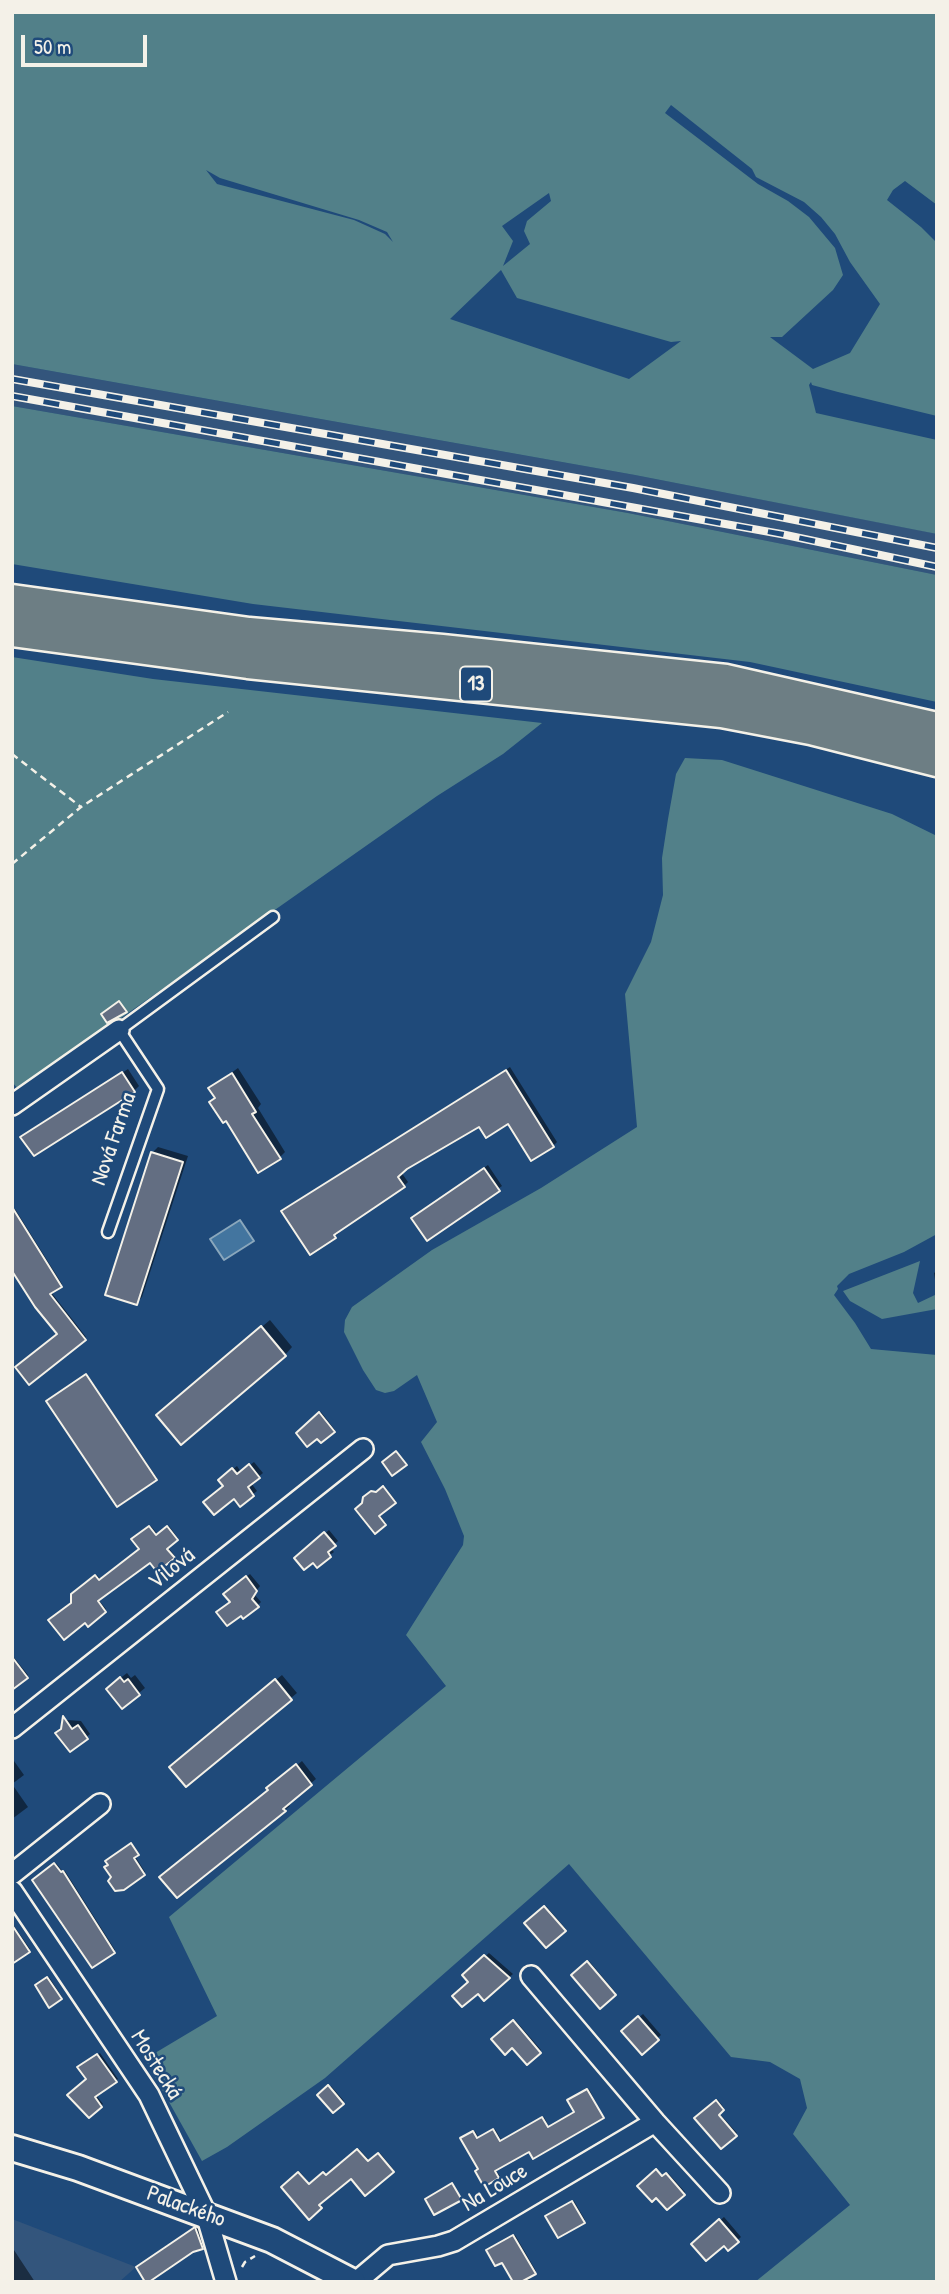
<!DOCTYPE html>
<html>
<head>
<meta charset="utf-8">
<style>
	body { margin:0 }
	#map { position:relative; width:949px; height:2294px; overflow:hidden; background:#1f4a7a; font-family:"Patrick Hand",sans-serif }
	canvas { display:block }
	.frame { position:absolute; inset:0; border:14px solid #f4f1e8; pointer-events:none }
	.scale { position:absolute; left:21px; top:35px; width:126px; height:32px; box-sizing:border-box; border:4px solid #f4f1e8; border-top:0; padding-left:9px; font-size:21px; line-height:24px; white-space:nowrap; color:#f4f1e8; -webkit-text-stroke:5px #1f4a7a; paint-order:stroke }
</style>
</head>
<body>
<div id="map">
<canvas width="949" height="2294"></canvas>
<div class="frame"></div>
<div class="scale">50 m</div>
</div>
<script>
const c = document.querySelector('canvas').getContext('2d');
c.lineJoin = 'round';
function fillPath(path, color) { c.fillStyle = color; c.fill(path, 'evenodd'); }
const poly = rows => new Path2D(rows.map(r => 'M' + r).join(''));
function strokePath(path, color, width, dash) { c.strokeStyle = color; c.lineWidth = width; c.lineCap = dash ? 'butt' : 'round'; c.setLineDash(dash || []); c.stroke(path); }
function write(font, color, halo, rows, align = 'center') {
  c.font = font + ' "Patrick Hand",sans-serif'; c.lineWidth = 5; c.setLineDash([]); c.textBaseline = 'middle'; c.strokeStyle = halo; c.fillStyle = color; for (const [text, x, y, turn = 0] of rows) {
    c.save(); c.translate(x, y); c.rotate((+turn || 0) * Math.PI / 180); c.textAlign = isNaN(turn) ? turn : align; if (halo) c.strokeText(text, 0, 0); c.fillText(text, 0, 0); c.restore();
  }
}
fillPath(poly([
	[12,364,635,475,928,532,937,534,937,575,628,513,12,406],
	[12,2219,136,2267,119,2282,12,2282]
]), '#33557c');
fillPath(poly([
	[12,12,937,12,937,205,905,181,893,190,887,200,921,227,937,243,937,416,838,392,812,385,811,382,809,385,816,413,937,440,937,534,635,475,12,364],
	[671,105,752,169,756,177,804,202,821,217,835,234,850,262,880,304,850,353,813,369,770,337,782,337,833,290,843,275,835,248,809,217,788,201,758,184,665,113],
	[206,170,220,178,359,220,387,232,393,242,385,234,354,220,217,184],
	[549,193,551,201,527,221,524,231,530,244,503,266,513,241,502,226],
	[501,270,517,298,671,342,681,341,629,379,450,319],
	[12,406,628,513,937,575,937,702,750,662,253,604,12,564],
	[12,657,153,679,542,723,503,754,437,796,84,1044,20,1091,12,1082],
	[685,758,722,760,892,814,937,836,937,1234,904,1252,849,1274,837,1286,838,1289,834,1295,855,1323,871,1349,937,1355,937,2282,755,2282,850,2205,793,2134,807,2108,800,2079,770,2062,731,2057,569,1864,325,2078,227,2147,202,2161,145,2059,217,2016,169,1917,446,1686,406,1635,463,1545,464,1536,445,1489,421,1442,437,1422,417,1375,394,1391,385,1393,376,1390,363,1370,344,1332,345,1320,352,1307,432,1250,541,1188,637,1127,625,994,651,942,663,895,662,858,668,819,676,774],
	[920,1261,913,1293,918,1303,937,1294,937,1309,882,1319,850,1301,843,1291]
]), '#528089');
const water = poly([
	[240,1220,254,1241,224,1260,210,1239,240,1220]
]);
fillPath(water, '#43759f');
strokePath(water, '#8aa7bc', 2);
fillPath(poly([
	[510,1067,557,1142,553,1146,509,1122,480,1125,401,1172,408,1182,404,1186,337,1231,339,1233,335,1236,287,1207],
	[238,1068,261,1104,258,1108,285,1152,280,1157,216,1097,210,1088],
	[128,1069,139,1086,134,1091,23,1137],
	[158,1147,188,1156,142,1297,137,1303,152,1153],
	[488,1165,502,1186,427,1239,417,1215],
	[15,1209,62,1284,51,1292,86,1337,30,1383,59,1334,12,1210],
	[937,1258,937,1286,936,1286,934,1273,937,1271,935,1260],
	[270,1320,292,1347,285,1355,166,1407],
	[87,1374,157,1478,118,1505,48,1401],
	[321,1412,335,1430,321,1441,317,1436,298,1433],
	[254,1462,263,1473,251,1483,257,1491,240,1505,225,1486,224,1476,237,1466,241,1472],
	[385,1487,396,1501,379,1514,386,1523,375,1532,364,1503,366,1496,373,1491,379,1491],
	[151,1526,158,1535,169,1526,178,1538,167,1546,175,1556,157,1569,150,1560,98,1599,106,1609,88,1624,72,1603,73,1595,97,1575,101,1580,141,1549,134,1540],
	[329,1530,338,1541,330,1548,334,1552,330,1555,318,1565,313,1560,297,1558],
	[250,1574,260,1586,254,1594,261,1602,257,1606,232,1601,229,1590],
	[12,1655,28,1675,12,1688],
	[127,1673,131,1678,135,1675,145,1688,122,1707,114,1683],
	[282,1675,297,1693,186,1785,177,1761],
	[67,1720,81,1721,90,1734,71,1750,62,1729],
	[14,1761,24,1775,12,1784,28,1807,12,1819,12,1762],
	[302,1761,316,1779,287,1803,290,1806,285,1810,177,1896,274,1784],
	[132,1843,139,1853,135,1856,145,1872,123,1888,113,1877,108,1860],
	[56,1863,63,1872,65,1871,115,1950,93,1966,34,1880],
	[546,1906,566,1929,546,1946,527,1923],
	[12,1923,30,1949,12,1962],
	[489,1953,513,1974,484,1998,464,1975],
	[589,1961,616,1993,600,2007,573,1975],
	[49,1977,62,1997,49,2005,37,1986],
	[643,2014,661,2035,642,2052,623,2031],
	[515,2020,541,2050,527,2063,513,2046,493,2039],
	[100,2053,118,2079,96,2095,103,2104,89,2116,88,2079,81,2066],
	[331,2086,344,2101,333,2110,320,2095],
	[589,2089,603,2117,530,2149,495,2169,500,2176,485,2185,480,2169,463,2137,475,2131,479,2138,495,2129,502,2141,544,2117,549,2127,576,2112,570,2099],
	[718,2100,724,2108,719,2113,737,2133,721,2147,697,2118],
	[359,2149,370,2161,380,2153,394,2170,365,2193,351,2176,319,2203,322,2206,309,2217,283,2187,300,2172,311,2185,325,2172,328,2176],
	[658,2170,664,2177,668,2173,685,2192,667,2208,657,2196,639,2186],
	[574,2201,585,2220,559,2236,549,2215],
	[724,2217,741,2237,728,2249,724,2244,693,2244],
	[198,2226,205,2244,202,2247,141,2264],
	[515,2235,536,2271,528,2276,531,2282,515,2282,502,2260,490,2249],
	[12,2247,35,2282,12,2282]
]), '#0007');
const building = poly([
	[119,1001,127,1012,107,1023,101,1014,119,1001],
	[506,1070,554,1147,531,1161,508,1124,486,1138,479,1127,407,1169,398,1177,405,1187,334,1235,336,1238,310,1255,281,1211,506,1070],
	[122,1072,135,1092,34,1156,20,1137,122,1072],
	[232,1073,256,1112,252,1114,281,1159,258,1173,226,1121,223,1123,209,1102,215,1098,208,1088,232,1073],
	[151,1152,183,1162,137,1305,105,1295,151,1152],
	[484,1168,500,1191,427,1241,411,1218,484,1168],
	[12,1207,62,1287,50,1294,86,1340,29,1385,15,1367,57,1334,35,1307,12,1271,12,1207],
	[261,1326,286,1356,181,1445,156,1415,261,1326],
	[86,1374,157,1480,117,1507,46,1401,86,1374],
	[319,1412,335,1432,321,1443,317,1439,307,1447,296,1433,319,1412],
	[396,1451,407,1465,392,1476,382,1462,396,1451],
	[249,1464,260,1478,248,1487,254,1496,240,1507,234,1499,214,1515,203,1502,223,1486,218,1480,232,1468,237,1474,249,1464],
	[383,1486,396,1503,379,1516,386,1525,375,1534,355,1509,362,1503,363,1497,371,1491,376,1492,383,1486],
	[149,1526,156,1535,167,1526,178,1540,167,1549,175,1558,157,1572,150,1563,98,1601,106,1612,88,1627,85,1623,64,1640,48,1620,71,1603,71,1594,85,1583,95,1575,99,1580,139,1549,131,1539,149,1526],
	[324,1532,336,1546,328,1552,331,1557,317,1568,313,1563,304,1570,294,1558,324,1532],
	[246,1576,257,1591,252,1599,259,1607,243,1619,241,1616,227,1626,216,1612,230,1602,223,1594,246,1576],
	[12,1657,28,1678,12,1690,12,1657],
	[120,1677,124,1682,128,1679,140,1695,122,1709,106,1689,120,1677],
	[275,1679,292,1700,186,1787,169,1767,275,1679],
	[63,1716,72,1729,78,1725,88,1739,70,1752,55,1733,61,1729,63,1716],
	[296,1764,312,1785,283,1809,286,1811,177,1898,159,1877,268,1790,266,1788,296,1764],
	[131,1843,139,1855,134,1858,145,1875,124,1890,115,1891,108,1881,111,1877,104,1867,108,1865,105,1861,131,1843],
	[54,1863,61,1872,63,1871,115,1953,92,1968,32,1880,54,1863],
	[544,1906,566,1931,546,1948,524,1923,544,1906],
	[12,1925,30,1952,12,1964,12,1925],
	[484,1955,510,1978,484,2001,478,1994,462,2007,452,1996,468,1982,462,1975,484,1955],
	[587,1961,616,1995,600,2009,571,1975,587,1961],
	[47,1977,62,1999,49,2008,35,1985,47,1977],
	[638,2016,659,2040,642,2055,621,2031,638,2016],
	[513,2020,541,2053,527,2065,512,2048,505,2055,491,2039,513,2020],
	[97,2054,117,2082,95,2097,102,2107,89,2118,67,2095,86,2079,77,2067,97,2054],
	[328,2085,344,2104,333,2113,317,2095,328,2085],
	[587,2089,604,2118,533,2159,529,2152,495,2171,499,2178,484,2187,475,2171,478,2169,460,2138,473,2131,477,2138,493,2129,500,2141,542,2117,548,2127,574,2112,567,2100,587,2089],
	[716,2100,724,2110,719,2115,737,2136,721,2149,694,2118,716,2100],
	[357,2149,368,2161,378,2153,394,2172,365,2196,351,2179,319,2205,322,2208,309,2220,281,2187,298,2172,309,2184,323,2172,326,2175,357,2149],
	[656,2169,662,2176,666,2173,685,2195,667,2210,656,2198,652,2202,637,2186,656,2169],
	[452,2183,462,2200,434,2215,425,2199,452,2183],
	[572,2201,585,2223,558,2238,545,2216,572,2201],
	[719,2219,739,2242,728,2251,724,2246,706,2261,691,2244,719,2219],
	[195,2227,203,2249,193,2252,149,2282,145,2282,136,2267,195,2227],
	[513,2235,536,2274,521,2282,513,2282,502,2263,495,2266,486,2250,513,2235]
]);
fillPath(building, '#636e82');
strokePath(building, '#f4f1e8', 2);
const service = poly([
	[108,1232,158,1089,119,1030,273,917]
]);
const minor = poly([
	[12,1105,119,1030],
	[12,1728,363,1449],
	[12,1874,100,1804],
	[12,1891,149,2095,206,2214,226,2282],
	[531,1976,655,2122,720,2193],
	[356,2282,388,2255,438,2246,454,2241,655,2122]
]);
const tertiary = poly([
	[12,2148,78,2168,272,2240,353,2282]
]);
const trunk = poly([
	[12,601,249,634,442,651,726,681,937,729],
	[12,630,248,662,722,711,811,728,937,760]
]);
strokePath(service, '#f4f1e8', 15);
strokePath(minor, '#f4f1e8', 24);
strokePath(tertiary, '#f4f1e8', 30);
strokePath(trunk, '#f4f1e8', 37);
strokePath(poly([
	[12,754,81,807],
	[12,864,81,807,228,712],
	[242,2267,245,2262,255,2256]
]), '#f4f1e8', 2.5, [7, 5]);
strokePath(service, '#1f4a7a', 10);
strokePath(minor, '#1f4a7a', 19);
strokePath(tertiary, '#1f4a7a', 24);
strokePath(trunk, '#6d7e84', 32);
const rail = poly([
	[12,379,633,488,937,548],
	[12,396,781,534,937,567]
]);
strokePath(rail, '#f4f1e8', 8);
strokePath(rail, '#1f4a7a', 5, [16]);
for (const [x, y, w] of [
	[476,684,32]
]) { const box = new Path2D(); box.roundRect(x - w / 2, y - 17.5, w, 35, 5); c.fillStyle = '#1f4a7a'; c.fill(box); strokePath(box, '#f4f1e8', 2); }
write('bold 21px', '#f4f1e8', null, [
	["13",476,684]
]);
write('23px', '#f4f1e8', '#1f4a7a', [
	["Nová Farma",114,1139,-71],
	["Vilová",172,1569,-39],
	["Mostecká",156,2065,58],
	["Na Louce",495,2188,-31],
	["Palackého",186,2207,20]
]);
</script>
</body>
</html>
